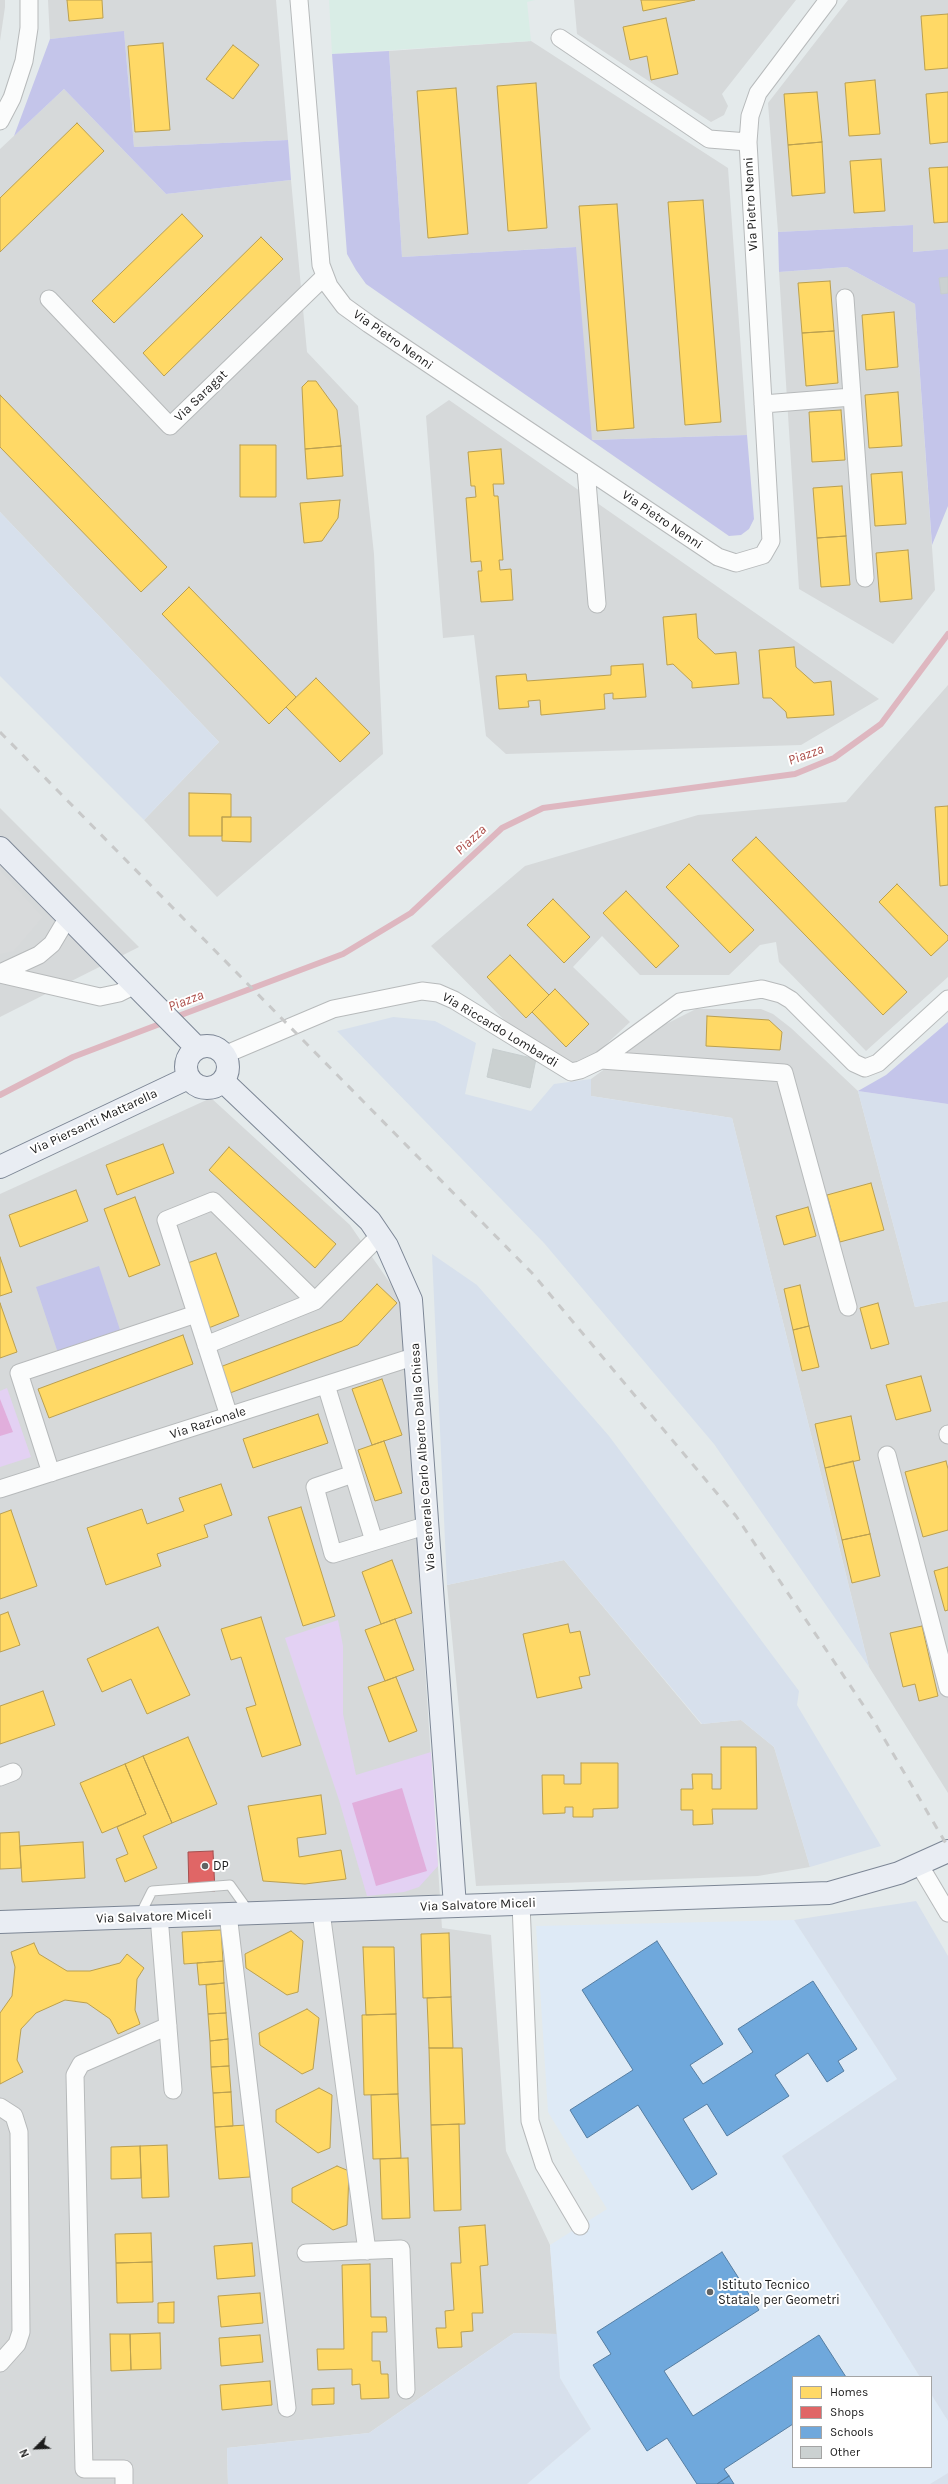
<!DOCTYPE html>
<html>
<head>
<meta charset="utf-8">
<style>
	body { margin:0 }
	#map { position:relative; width:948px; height:2484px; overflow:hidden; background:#e4eaeb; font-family:Karla,sans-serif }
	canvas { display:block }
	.legend { position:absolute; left:792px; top:2376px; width:140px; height:92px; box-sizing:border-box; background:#fff; border:1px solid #a4a4a4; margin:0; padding:5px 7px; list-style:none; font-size:12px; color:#1c1c1c }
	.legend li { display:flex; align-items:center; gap:8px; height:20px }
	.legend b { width:20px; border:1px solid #a4a4a4 }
	.north { position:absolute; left:16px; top:2428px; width:40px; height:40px; -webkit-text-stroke:3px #fff; paint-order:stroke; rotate:246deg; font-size:11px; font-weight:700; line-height:16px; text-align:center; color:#1c1c1c }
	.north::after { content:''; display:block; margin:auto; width:14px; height:18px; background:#1c1c1c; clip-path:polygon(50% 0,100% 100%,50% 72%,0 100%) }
</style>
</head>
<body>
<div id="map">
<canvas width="948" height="2484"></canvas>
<ul class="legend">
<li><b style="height:11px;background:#ffd966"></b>Homes</li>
<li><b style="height:11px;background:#e06666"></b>Shops</li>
<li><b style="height:11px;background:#6fa8dc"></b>Schools</li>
<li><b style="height:11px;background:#cbd1d1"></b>Other</li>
</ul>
<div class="north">N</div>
</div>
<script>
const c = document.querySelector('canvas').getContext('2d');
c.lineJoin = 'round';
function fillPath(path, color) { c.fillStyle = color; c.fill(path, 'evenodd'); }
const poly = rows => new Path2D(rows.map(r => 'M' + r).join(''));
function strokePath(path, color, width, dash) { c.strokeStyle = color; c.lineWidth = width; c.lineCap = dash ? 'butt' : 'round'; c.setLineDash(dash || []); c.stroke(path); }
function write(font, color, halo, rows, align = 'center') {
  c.font = font + ' Karla,sans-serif'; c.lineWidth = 4; c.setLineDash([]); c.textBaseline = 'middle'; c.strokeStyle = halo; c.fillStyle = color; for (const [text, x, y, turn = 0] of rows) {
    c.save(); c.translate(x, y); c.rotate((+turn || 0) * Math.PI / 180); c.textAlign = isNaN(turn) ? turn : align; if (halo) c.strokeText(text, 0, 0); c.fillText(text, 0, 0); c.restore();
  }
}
fillPath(poly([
	[0,0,5,0,5,7,0,41],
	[48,0,276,0,288,140,134,147,124,32,50,39],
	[574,0,796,0,722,94,728,106,724,115,711,122,577,34],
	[848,0,948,0,948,249,913,252,913,225,778,232,768,103],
	[531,41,728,168,747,435,591,440,575,247,402,257,389,51],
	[64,89,166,194,291,180,307,352,358,406,374,554,383,754,217,897,144,820,219,742,0,512,0,149],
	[847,267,915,304,935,590,893,644,799,589,779,272],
	[449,400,879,699,801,745,506,754,486,736,474,635,443,638,426,416],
	[948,685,948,977,866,1051,779,962,776,942,760,945,729,975,640,975,602,936,573,967,630,1022,599,1051,572,1063,508,1024,431,946,525,866,698,815,846,802],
	[0,808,139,947,0,1017],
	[696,1009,761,1009,773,1014,791,1028,858,1091,915,1307,948,1301,948,1793,869,1667,732,1118,591,1096,591,1079,666,1024],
	[211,1098,350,1225,401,1299,442,1928,491,1935,506,2151,550,2245,557,2334,514,2333,369,2433,227,2448,228,2484,0,2484,0,1194],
	[564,1560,701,1724,741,1720,774,1747,810,1867,758,1876,476,1886,447,1585]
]), '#d6d9da');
fillPath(poly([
	[329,0,535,0,527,2,531,41,332,54]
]), '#d9ede6');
fillPath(poly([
	[794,1920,897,2079,782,2156,920,2377,793,2377,793,2467,931,2467,931,2394,948,2421,948,2473,930,2484,527,2484,591,2429,560,2378,550,2245,607,2209,548,2112,536,1926]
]), '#deeaf6');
fillPath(poly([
	[0,512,219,742,144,820,0,676],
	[393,1017,435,1021,476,1043,465,1094,531,1111,554,1084,591,1079,591,1096,732,1118,869,1667,714,1444,544,1243,337,1031],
	[858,1091,948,1104,948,1301,915,1307],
	[432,1254,477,1285,609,1436,799,1691,797,1705,881,1846,810,1867,774,1747,741,1720,702,1724,564,1560,447,1585],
	[916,1901,948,1956,948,2421,931,2394,931,2377,920,2377,782,2156,897,2079,794,1920],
	[514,2333,557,2334,560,2378,591,2429,527,2484,228,2484,227,2448,369,2433],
	[948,2473,948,2484,930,2484]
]), '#d7e0ec');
fillPath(poly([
	[124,31,134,147,288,140,291,180,166,194,64,89,14,136,50,39],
	[389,51,402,257,576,247,592,440,747,435,754,519,749,529,741,535,729,536,366,284,356,270,347,254,332,54],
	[913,225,913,252,948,249,948,506,932,545,915,304,847,267,779,272,778,232],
	[948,1022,948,1104,858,1091,886,1075],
	[99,1266,123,1339,60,1359,36,1287]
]), '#c4c5ea');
fillPath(poly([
	[7,1388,31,1457,0,1467,0,1391],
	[338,1620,343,1646,343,1714,356,1775,431,1752,438,1866,419,1887,404,1892,367,1896,339,1800,285,1638]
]), '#e3d1f3');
fillPath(poly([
	[0,1399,13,1432,0,1436],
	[402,1788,427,1871,376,1886,352,1803]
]), '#e1aedc');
fillPath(poly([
	[0,870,43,917,14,951,0,954]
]), '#d8dadb');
const homes = poly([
	[67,0,102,0,103,18,69,21,67,0],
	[641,0,695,0,643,11,641,0],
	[948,14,948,68,925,70,921,16,948,14],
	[666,18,678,74,651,80,647,56,630,60,623,27,666,18],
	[163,43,170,130,135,132,128,46,163,43],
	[233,45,259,65,233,99,206,79,233,45],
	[875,80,880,134,849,136,845,83,875,80],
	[536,83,547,228,508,231,497,86,536,83],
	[456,88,468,234,428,238,417,91,456,88],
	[817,92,822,142,788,145,784,94,817,92],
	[948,92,948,142,930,144,926,94,948,92],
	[77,123,104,151,0,252,0,198,77,123],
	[822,142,825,193,792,196,788,145,822,142],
	[881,159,885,211,854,213,850,161,881,159],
	[948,167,948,222,934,223,929,168,948,167],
	[703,200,721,422,685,425,668,202,703,200],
	[617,204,634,428,597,431,579,206,617,204],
	[182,214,203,236,114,323,92,301,182,214],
	[261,237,283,259,164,376,143,353,261,237],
	[830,281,834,331,802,333,798,283,830,281],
	[894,312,898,367,866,370,862,315,894,312],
	[834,331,838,383,806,386,802,333,834,331],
	[308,381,316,381,337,410,341,446,305,449,302,387,308,381],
	[898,392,902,446,869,448,865,395,898,392],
	[0,395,167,567,141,592,0,447,0,395],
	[841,410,845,460,812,462,809,412,841,410],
	[240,445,276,445,276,497,240,497,240,445],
	[341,446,343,476,307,479,305,449,341,446],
	[501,449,504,484,493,484,494,496,498,496,503,560,499,560,500,570,511,569,513,600,481,602,478,571,482,571,481,561,471,562,466,498,476,497,475,486,471,486,468,452,501,449],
	[902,472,906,524,875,526,871,474,902,472],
	[842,486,846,536,817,538,813,488,842,486],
	[340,500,338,518,322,541,304,543,300,503,340,500],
	[846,536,850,585,821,587,817,538,846,536],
	[908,550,912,599,880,602,876,553,908,550],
	[189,587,296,697,269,724,162,614,189,587],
	[696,614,698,638,715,654,736,652,739,684,692,688,692,682,673,664,667,665,663,617,696,614],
	[794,647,796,667,814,683,831,681,834,715,787,718,786,712,771,698,763,698,759,650,794,647],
	[643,664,646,697,613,699,613,693,604,694,605,709,541,715,540,700,528,701,529,707,499,709,496,676,526,674,527,681,611,675,611,666,643,664],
	[316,678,370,733,340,762,286,707,316,678],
	[189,793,231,794,231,817,222,817,222,836,189,836,189,793],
	[948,806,948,885,940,886,935,807,948,806],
	[222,817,251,817,251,842,222,841,222,817],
	[756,837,907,992,883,1015,732,860,756,837],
	[689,864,754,930,730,953,666,887,689,864],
	[897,884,948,936,948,940,931,956,879,902,897,884],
	[626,891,679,946,656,968,603,913,626,891],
	[553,899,590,937,564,963,527,925,553,899],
	[510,955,549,995,526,1018,487,977,510,955],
	[555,989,589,1024,566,1047,532,1012,555,989],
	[707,1016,769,1020,782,1032,780,1050,706,1046,707,1016],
	[163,1144,174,1173,117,1195,106,1165,163,1144],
	[229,1147,336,1244,315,1268,209,1170,229,1147],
	[871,1183,884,1230,840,1242,827,1195,871,1183],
	[76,1190,88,1221,20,1247,9,1215,76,1190],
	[135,1197,160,1265,129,1277,104,1209,135,1197],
	[808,1207,816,1236,784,1245,776,1216,808,1207],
	[216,1253,239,1316,206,1329,182,1265,216,1253],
	[0,1257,12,1292,0,1296,0,1257],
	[377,1284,397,1303,358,1345,230,1393,220,1367,342,1321,377,1284],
	[800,1285,809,1326,793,1330,784,1289,800,1285],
	[0,1303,17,1352,0,1358,0,1303],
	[878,1303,889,1344,871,1349,860,1308,878,1303],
	[809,1326,819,1367,802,1371,793,1330,809,1326],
	[183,1335,193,1364,49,1418,38,1389,183,1335],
	[921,1376,931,1411,896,1420,886,1385,921,1376],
	[382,1379,402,1435,372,1445,352,1389,382,1379],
	[318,1414,328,1443,253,1468,243,1439,318,1414],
	[851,1416,860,1460,825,1468,815,1424,851,1416],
	[384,1441,402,1493,375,1501,358,1450,384,1441],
	[853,1461,870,1534,842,1540,825,1468,853,1461],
	[946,1461,948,1469,948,1530,923,1537,905,1472,946,1461],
	[221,1484,232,1515,204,1525,208,1537,157,1554,161,1566,106,1585,87,1528,142,1509,147,1524,184,1511,179,1498,221,1484],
	[301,1507,335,1616,303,1626,268,1517,301,1507],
	[11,1510,37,1586,0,1599,0,1514,11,1510],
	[870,1534,880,1576,852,1583,842,1540,870,1534],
	[392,1560,412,1613,381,1624,362,1572,392,1560],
	[948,1567,948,1610,945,1611,934,1571,948,1567],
	[8,1612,20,1645,0,1652,0,1615,8,1612],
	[261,1617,301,1745,262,1757,246,1708,256,1705,241,1657,231,1660,221,1629,261,1617],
	[395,1619,414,1670,385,1681,365,1630,395,1619],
	[568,1624,570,1633,580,1631,590,1675,579,1677,582,1688,537,1698,523,1634,568,1624],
	[922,1626,938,1696,919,1701,915,1684,903,1687,890,1633,922,1626],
	[158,1627,190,1695,147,1714,131,1679,102,1692,87,1659,158,1627],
	[396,1677,417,1731,389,1742,368,1687,396,1677],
	[43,1691,55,1725,0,1744,0,1706,43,1691],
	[188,1737,217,1804,172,1823,143,1756,188,1737],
	[721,1747,756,1747,757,1809,712,1809,713,1824,693,1825,693,1810,681,1810,681,1789,693,1789,692,1774,712,1774,712,1789,721,1789,721,1747],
	[143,1756,172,1823,143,1836,157,1868,125,1882,116,1859,128,1854,117,1827,146,1814,125,1764,143,1756],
	[581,1763,618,1763,618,1808,593,1809,593,1817,573,1817,573,1807,565,1807,565,1813,543,1814,542,1775,564,1775,564,1784,581,1784,581,1763],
	[125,1764,146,1814,102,1833,80,1783,125,1764],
	[321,1795,326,1834,297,1838,299,1857,341,1850,346,1879,305,1884,263,1881,248,1806,321,1795],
	[19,1832,21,1868,0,1869,0,1833,19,1832],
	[83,1842,85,1878,22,1882,20,1846,83,1842],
	[221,1930,223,1961,184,1964,182,1932,221,1930],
	[291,1931,303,1941,298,1992,287,1995,246,1968,245,1954,291,1931],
	[449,1933,451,1997,423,1998,421,1934,449,1933],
	[34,1943,39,1954,67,1971,90,1971,120,1963,127,1954,144,1968,137,1979,135,2010,140,2024,118,2034,110,2019,87,2003,65,2000,36,2013,21,2029,17,2060,23,2072,0,2084,0,2013,12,1996,15,1967,11,1952,34,1943],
	[363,1947,394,1947,396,2014,366,2015,363,1947],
	[223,1961,224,1983,199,1985,197,1963,223,1961],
	[224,1983,226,2013,208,2014,206,1985,224,1983],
	[451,1997,453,2048,429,2048,427,1998,451,1997],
	[307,2009,319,2018,313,2069,302,2074,260,2045,259,2033,307,2009],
	[226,2013,228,2039,210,2041,208,2014,226,2013],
	[396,2014,398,2094,364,2095,362,2015,396,2014],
	[228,2039,229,2066,211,2067,210,2041,228,2039],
	[429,2048,462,2048,465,2124,431,2125,429,2048],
	[229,2066,231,2092,213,2093,211,2067,229,2066],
	[319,2088,332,2095,330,2148,318,2153,276,2122,276,2110,319,2088],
	[231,2092,233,2126,215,2127,213,2093,231,2092],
	[398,2094,401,2158,373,2159,371,2095,398,2094],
	[459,2124,461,2210,434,2211,431,2125,459,2124],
	[246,2125,250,2177,219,2179,215,2127,246,2125],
	[167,2145,169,2197,142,2198,140,2146,167,2145],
	[140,2146,141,2178,111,2179,111,2147,140,2146],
	[408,2158,410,2218,382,2219,380,2159,408,2158],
	[337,2166,349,2171,347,2225,333,2230,292,2202,292,2188,337,2166],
	[485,2225,488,2265,480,2266,483,2313,472,2313,473,2331,461,2332,462,2347,438,2348,436,2328,446,2328,445,2311,454,2310,451,2263,461,2263,459,2227,485,2225],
	[151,2233,152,2262,116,2263,115,2234,151,2233],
	[252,2243,255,2276,217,2279,214,2246,252,2243],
	[152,2262,153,2302,117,2303,116,2263,152,2262],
	[370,2264,371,2317,386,2317,387,2332,372,2332,372,2361,380,2361,381,2374,388,2374,389,2398,361,2399,360,2384,352,2385,352,2369,318,2370,317,2349,344,2349,342,2265,370,2264],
	[260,2293,263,2323,221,2327,218,2296,260,2293],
	[174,2302,174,2323,158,2323,158,2303,174,2302],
	[160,2333,161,2369,131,2370,130,2334,160,2333],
	[110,2334,130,2334,131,2370,111,2371,110,2334],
	[260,2335,263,2362,221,2366,219,2338,260,2335],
	[270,2381,272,2405,222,2410,220,2385,270,2381],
	[334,2388,334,2404,312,2405,312,2389,334,2388]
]);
fillPath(homes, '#ffd966');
strokePath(homes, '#bba050', 1);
const shops = poly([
	[213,1851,215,1891,189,1892,188,1852,213,1851]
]);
fillPath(shops, '#e06666');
strokePath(shops, '#a55050', 1);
const schools = poly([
	[657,1941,723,2044,690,2065,703,2084,753,2052,738,2029,813,1981,857,2049,838,2061,844,2071,827,2082,808,2053,775,2075,789,2096,727,2136,707,2104,683,2119,717,2174,692,2190,638,2105,587,2138,570,2110,633,2070,582,1990,657,1941],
	[722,2252,759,2310,664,2371,693,2416,819,2335,846,2377,793,2377,793,2424,724,2469,729,2476,717,2484,697,2484,667,2438,647,2451,593,2365,611,2354,597,2332,722,2252],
	[729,2476,734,2484,717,2484,729,2476]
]);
fillPath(schools, '#6fa8dc');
strokePath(schools, '#567ea2', 1);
strokePath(poly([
	[173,1018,343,954,411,913,502,828,543,808,795,774,834,758,881,724,948,634],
	[0,1095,73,1057,165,1022]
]), '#deb7c0', 6);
const building = poly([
	[948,277,948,293,941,294,939,278,948,277],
	[493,1049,536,1059,530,1088,487,1077,493,1049]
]);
fillPath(building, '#cbd1d1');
strokePath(building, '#c6cdce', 1);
const lane = poly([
	[139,1917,152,1891,230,1885,250,1913]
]);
const street = poly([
	[299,0,321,265,329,286,344,306,369,324,718,557,736,563,763,555,771,541,748,142,750,116,758,93,828,0],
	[560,38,709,139,748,142],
	[0,121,12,98,24,61,29,28,29,0],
	[845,298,865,578],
	[49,299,170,426,324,277],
	[763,404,852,397],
	[586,469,597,604],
	[0,973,39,955,52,944,68,917],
	[0,974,100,997,119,993,135,985],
	[224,1055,333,1009,422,991,438,993,454,1000,571,1072,580,1070,601,1060,680,1002,762,989,781,994,791,1000,854,1063,865,1068,878,1063,948,999],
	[601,1060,784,1073,848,1307],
	[206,1345,315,1301,380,1235],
	[326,1385,374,1541],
	[229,1416,166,1220,213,1201,315,1301],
	[948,1434,948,1435],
	[887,1455,948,1688],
	[51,1473,19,1373,196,1314],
	[353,1474,315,1487,333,1554,428,1525],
	[0,1489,416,1356],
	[0,1777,13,1772],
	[920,1866,948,1913],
	[521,1904,530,2121,544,2165,580,2226],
	[321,1912,367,2251],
	[228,1914,287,2408],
	[159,1916,173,2090],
	[0,2107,14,2116,19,2132,21,2332,17,2344,0,2363],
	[306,2253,401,2249,406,2390],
	[124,2484,124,2469,84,2469,75,2075,81,2064,168,2026]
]);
const secondary = poly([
	[0,848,197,1048],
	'186 1067a21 21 0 1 1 42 0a21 21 0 1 1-42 0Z',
	[223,1081,370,1221,387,1246,411,1300,455,1906],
	[0,1167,188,1078],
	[0,1922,829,1893,899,1873,948,1851]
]);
strokePath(lane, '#b7babb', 11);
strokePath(street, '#b7babb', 19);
strokePath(secondary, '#7c8695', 24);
strokePath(lane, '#fbfcfc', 9);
strokePath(street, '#fbfcfc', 17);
strokePath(secondary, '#e9edf3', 22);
strokePath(poly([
	[0,732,532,1273,736,1516,872,1718,948,1847]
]), '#c8c9c9', 3, [8, 8]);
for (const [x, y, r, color] of [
	[205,1866,4,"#626464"],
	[710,2292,4,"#626464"]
]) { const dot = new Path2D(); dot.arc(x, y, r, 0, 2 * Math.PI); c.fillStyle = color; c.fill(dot); strokePath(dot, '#fff', 1.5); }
write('13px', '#1c1c1c', '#fff', [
	["Via Pietro Nenni",751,204,-93],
	["Via Pietro Nenni",393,340,35],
	["Via Saragat",201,396,-44],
	["Via Pietro Nenni",662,520,34],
	["Via Riccardo Lombardi",500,1030,31],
	["Via Piersanti Mattarella",94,1122,-25],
	["Via Razionale",208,1423,-18],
	["Via Generale Carlo Alberto Dalla Chiesa",423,1457,-94],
	["Via Salvatore Miceli",478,1905,-2],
	["Via Salvatore Miceli",154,1917,-2]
]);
write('13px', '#1c1c1c', '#fff', [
	["DP",213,1866],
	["Istituto Tecnico",718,2285],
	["Statale per Geometri",718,2300]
], 'left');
write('italic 14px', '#ac4d48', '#fff', [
	["Piazza",806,755,-20],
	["Piazza",471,840,-43],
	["Piazza",186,1001,-21]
]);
</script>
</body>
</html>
